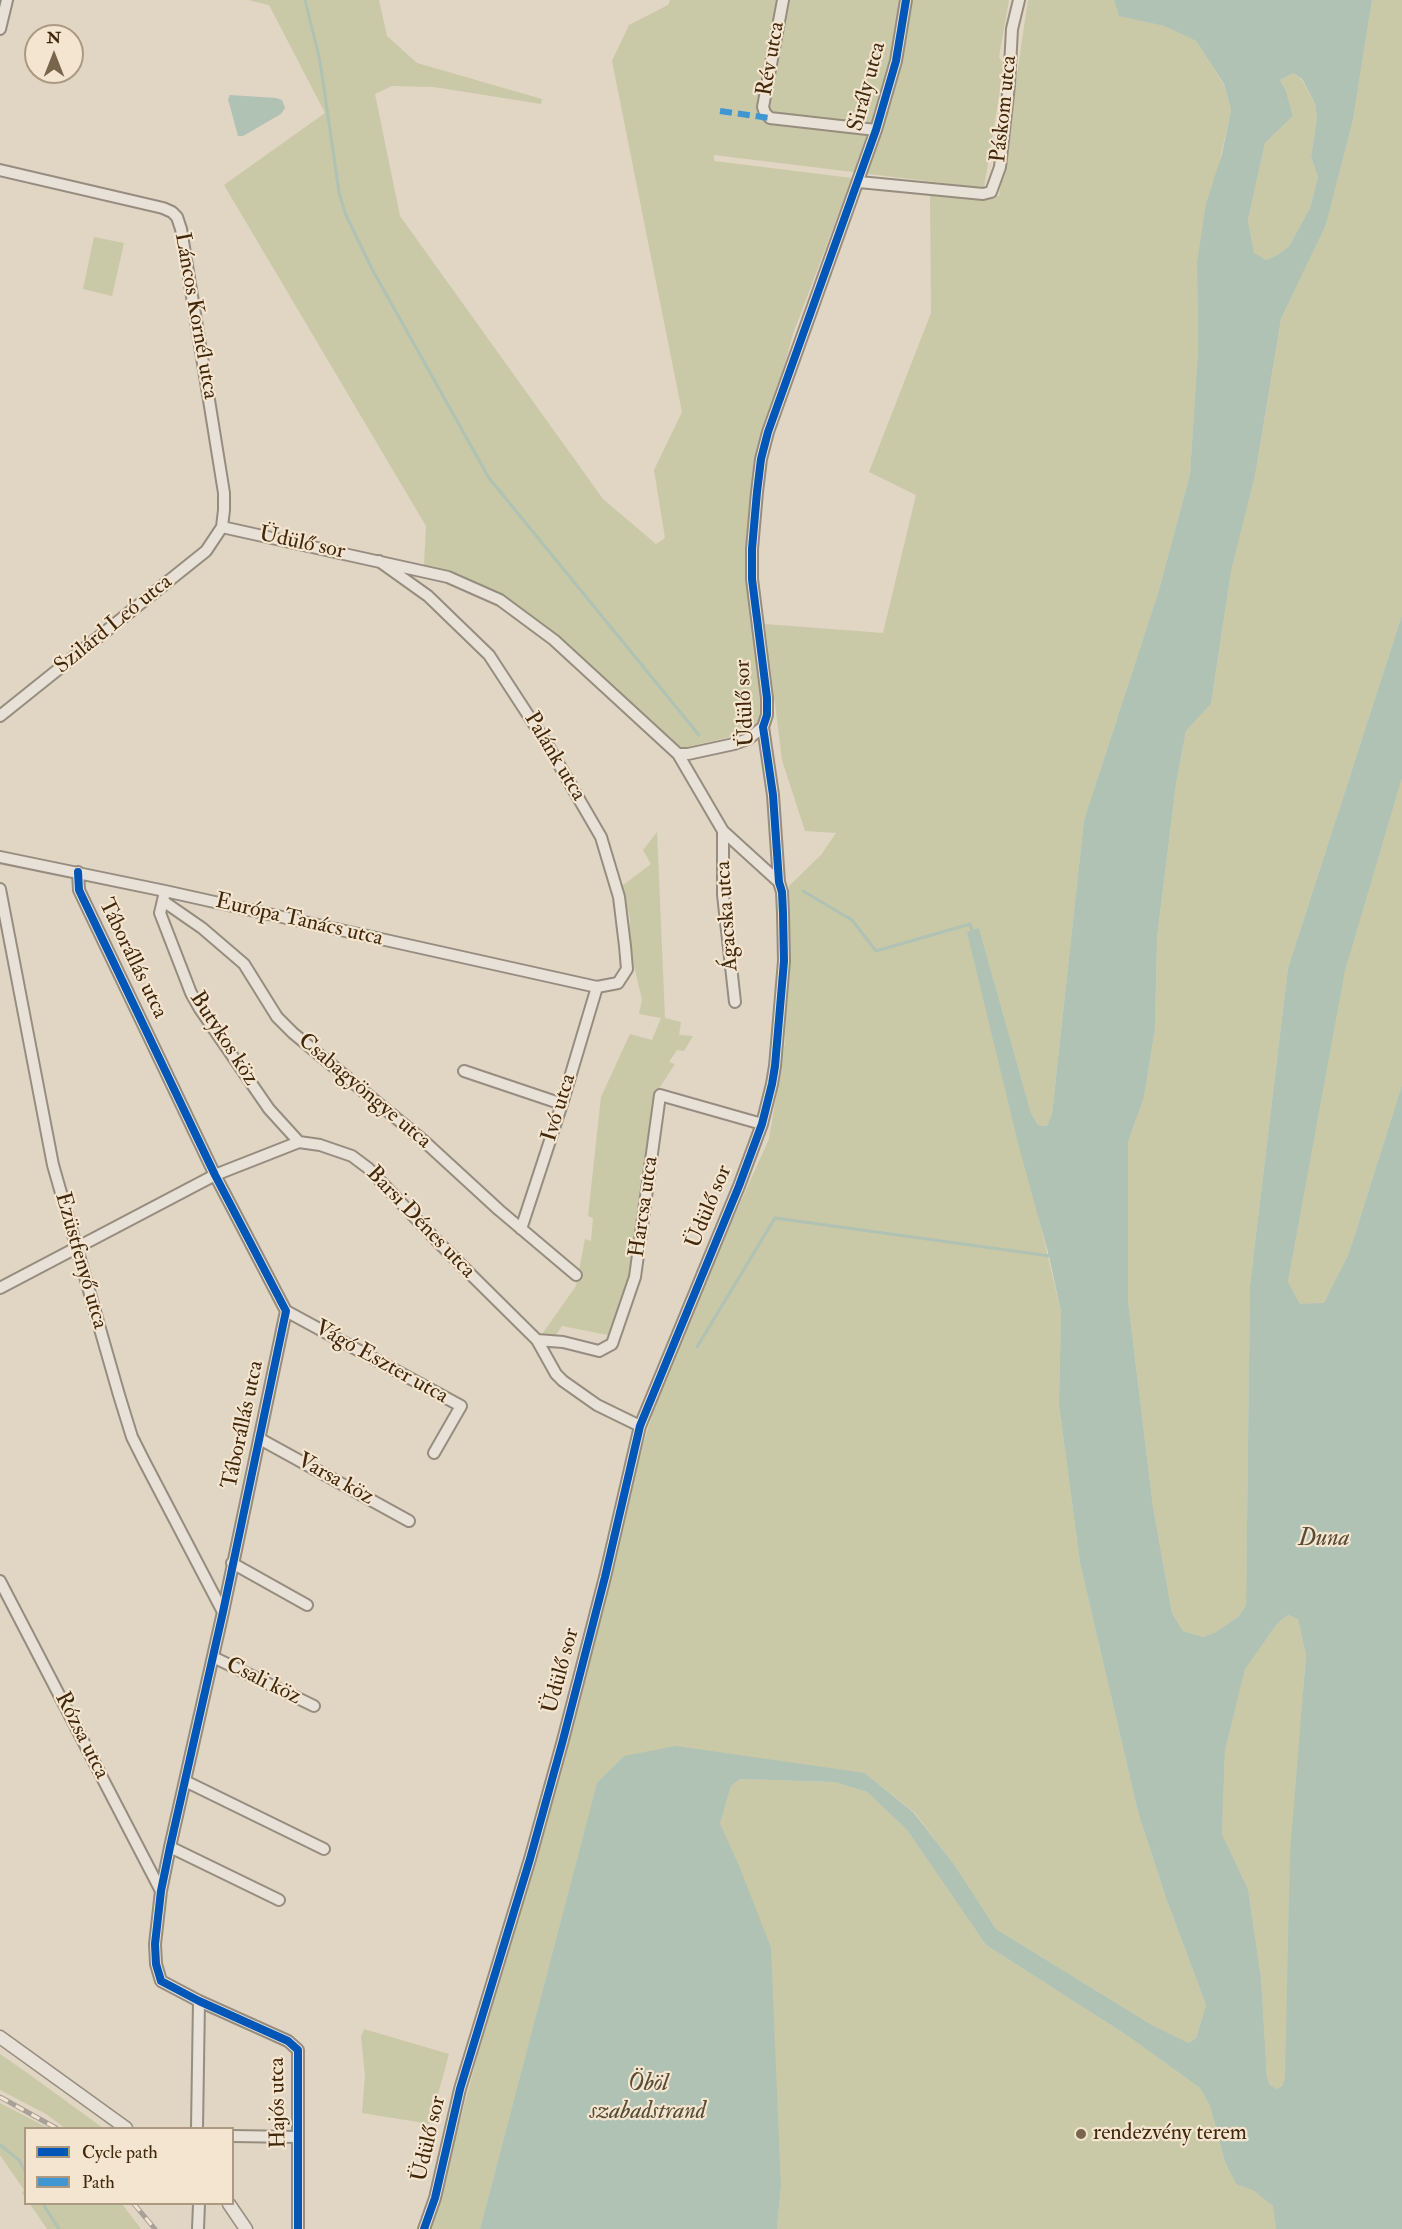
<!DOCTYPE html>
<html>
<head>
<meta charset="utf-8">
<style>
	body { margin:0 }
	#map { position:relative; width:1402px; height:2229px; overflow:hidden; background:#e1d5c3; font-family:"IM FELL Double Pica",serif }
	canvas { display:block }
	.legend { position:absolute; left:24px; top:2127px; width:210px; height:78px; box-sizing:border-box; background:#f4e5d0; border:2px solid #ac9982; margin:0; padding:8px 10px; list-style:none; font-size:18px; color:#41280c }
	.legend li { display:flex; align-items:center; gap:12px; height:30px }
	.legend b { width:30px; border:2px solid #ac9982 }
	.north { position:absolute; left:24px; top:24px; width:60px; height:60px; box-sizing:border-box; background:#f4e5d0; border:2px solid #ac9982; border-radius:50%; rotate:0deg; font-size:16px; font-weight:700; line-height:24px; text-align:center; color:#41280c }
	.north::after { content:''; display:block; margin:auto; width:21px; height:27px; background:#79654c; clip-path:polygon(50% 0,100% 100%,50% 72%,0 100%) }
</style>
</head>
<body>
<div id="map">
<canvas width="1402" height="2229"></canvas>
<ul class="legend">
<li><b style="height:8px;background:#0057b8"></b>Cycle path</li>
<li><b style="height:8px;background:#3f96d2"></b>Path</li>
</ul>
<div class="north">N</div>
</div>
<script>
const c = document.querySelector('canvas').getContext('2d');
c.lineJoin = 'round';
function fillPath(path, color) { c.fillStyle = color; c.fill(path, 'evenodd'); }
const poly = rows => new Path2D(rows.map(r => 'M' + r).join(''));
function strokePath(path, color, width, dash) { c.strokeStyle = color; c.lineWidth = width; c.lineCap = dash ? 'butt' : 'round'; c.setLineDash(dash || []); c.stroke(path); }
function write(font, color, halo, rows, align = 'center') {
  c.font = font + ' "IM FELL Double Pica",serif'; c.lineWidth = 4.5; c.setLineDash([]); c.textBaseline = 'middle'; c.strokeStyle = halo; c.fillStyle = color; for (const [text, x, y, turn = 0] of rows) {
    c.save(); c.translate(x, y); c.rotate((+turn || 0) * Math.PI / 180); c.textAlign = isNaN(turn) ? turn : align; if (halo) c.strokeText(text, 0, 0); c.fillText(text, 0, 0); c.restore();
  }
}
fillPath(poly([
	[248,0,379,0,387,36,417,63,542,99,541,104,434,87,392,86,375,94,400,216,603,499,656,544,665,538,654,470,682,412,612,61,629,25,668,5,670,0,1009,0,999,57,1004,66,984,188,714,155,714,161,852,178,793,334,761,450,750,541,767,723,747,733,678,749,493,593,424,566,426,526,224,185,325,113,269,5],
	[1028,0,1114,0,1120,16,1164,26,1196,41,1224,85,1231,110,1197,263,1198,350,1190,474,1159,590,1084,820,1052,1114,1047,1126,1038,1125,1031,1113,979,928,1036,1206,1061,1312,1059,1405,1080,1563,1138,1812,1166,1898,1206,2005,1196,2038,1189,2043,1152,2025,996,1929,954,1864,914,1812,865,1773,624,1756,597,1784,480,2229,431,2229,631,1484,668,1363,769,1139,785,1042,789,886,821,855,836,833,805,831,782,760,765,624,883,633,916,495,869,472,931,313,930,194,999,196],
	[1372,0,1402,0,1402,615,1288,968,1250,1285,1246,1605,1239,1616,1216,1632,1203,1637,1183,1631,1172,1613,1153,1507,1128,1300,1128,1142,1144,1097,1155,1029,1157,938,1176,784,1186,731,1211,704,1231,572,1255,476,1281,319,1326,225,1353,120],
	[1293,73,1301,79,1315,103,1317,117,1311,157,1318,177,1310,208,1289,246,1279,254,1266,260,1254,254,1248,220,1265,143,1293,116,1286,91,1280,80],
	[94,237,124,243,112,296,83,289],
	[1402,778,1402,1085,1349,1253,1324,1304,1300,1304,1288,1282,1345,970],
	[657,832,665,1018,681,1022,679,1035,693,1036,684,1051,677,1050,669,1062,675,1064,658,1090,633,1275,613,1336,562,1326,553,1339,540,1337,576,1286,585,1239,591,1241,593,1218,588,1216,601,1097,630,1034,652,1040,661,1018,639,1014,642,1000,630,948,630,918,622,886,651,864,643,850],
	[1288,1615,1298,1619,1306,1655,1304,1676,1285,2079,1282,2086,1277,2089,1270,2085,1267,2077,1261,1977,1248,1889,1222,1834,1225,1751,1245,1668,1277,1624],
	[740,1779,834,1782,867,1792,907,1830,986,1945,1125,2034,1200,2088,1210,2106,1225,2162,1236,2184,1254,2191,1274,2206,1276,2229,777,2229,781,2185,773,2009,720,1824,731,1786],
	[364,2029,449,2054,430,2124,362,2113,365,2075,361,2037],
	[0,2054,26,2072,103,2128,65,2128,46,2114,0,2090],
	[0,2103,48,2128,26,2128,25,2197,22,2193,24,2190,0,2155],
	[30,2204,122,2204,141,2229,47,2229]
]), '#c9c9a7');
fillPath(poly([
	[1114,0,1372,0,1353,120,1326,225,1281,319,1255,476,1231,572,1211,704,1186,731,1176,784,1157,938,1155,1029,1144,1097,1128,1142,1128,1300,1153,1507,1172,1613,1183,1631,1203,1637,1216,1632,1239,1616,1246,1605,1250,1285,1288,968,1402,615,1402,778,1345,971,1288,1282,1300,1304,1324,1303,1349,1253,1402,1085,1402,2229,1276,2229,1273,2206,1254,2191,1236,2184,1225,2162,1210,2106,1200,2088,1125,2034,986,1945,907,1830,867,1792,834,1782,740,1779,731,1786,720,1824,740,1868,771,1948,781,2185,777,2229,480,2229,597,1783,624,1756,676,1746,865,1773,913,1812,954,1864,996,1929,1152,2025,1189,2043,1196,2038,1206,2005,1166,1898,1138,1812,1080,1563,1059,1405,1061,1312,1049,1256,1019,1147,967,932,979,928,1031,1113,1038,1125,1047,1126,1052,1114,1084,820,1159,590,1190,474,1198,350,1197,263,1206,204,1222,154,1231,110,1224,84,1196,41,1164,26,1119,16],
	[1293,73,1302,79,1315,103,1317,117,1311,157,1318,177,1310,208,1289,246,1279,254,1266,260,1254,253,1248,220,1265,143,1293,116,1286,91,1280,80],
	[1288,1615,1298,1619,1306,1655,1290,1854,1285,2078,1282,2086,1277,2089,1270,2085,1267,2077,1261,1977,1248,1889,1222,1834,1225,1751,1245,1669,1277,1624],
	[230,95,276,98,282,100,285,108,281,114,243,136,238,136,228,99]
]), '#afc2b4');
strokePath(poly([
	[305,0,320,61,339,192,345,213,372,269,489,478,699,735],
	[803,891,852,920,876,951,970,924,972,930],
	[697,1347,775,1218,1050,1256],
	[0,2145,19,2160,26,2173],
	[43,2204,59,2229]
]), '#afc2b4', 3);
const minor = poly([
	[783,0,763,107,765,113,770,118,876,130],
	[0,29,7,0],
	[0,170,163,208,172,212,177,217,181,229,209,400,224,493,224,510,222,527,206,551,0,716],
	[859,182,983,194,991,192,1000,167,1009,85,1012,29,1019,0],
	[222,527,448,577,500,600,554,640,678,754,688,754,734,744,748,739,763,727],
	[678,754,723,831,779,882],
	[723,831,723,895,735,1002],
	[0,857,165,891,597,987,618,983,627,969,625,946,619,897,601,837,547,744,489,655,428,596,379,561],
	[78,872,79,890,215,1175,286,1311,223,1612,170,1847,161,1891,155,1944,156,1964,161,1981,199,2001,288,2041,298,2050,298,2229],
	[0,889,53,1165,119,1395,132,1437,144,1461,223,1612],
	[164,896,160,913,191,993,200,1009,269,1109,299,1142],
	[163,901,202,928,244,964,277,1017,293,1033,425,1142,499,1210,576,1275],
	[464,1071,562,1104],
	[521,1229,562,1104,597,987],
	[0,1288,215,1175,299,1142,320,1145,352,1156,368,1168,440,1244,537,1340,556,1374,563,1381,597,1405,640,1426],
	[286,1311,461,1406,434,1453],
	[537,1340,563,1342,599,1351,612,1344,635,1277,660,1095,762,1124],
	[260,1439,409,1521],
	[232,1563,307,1605],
	[0,1581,161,1891],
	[213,1657,314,1706],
	[185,1781,324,1849],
	[170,1847,279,1900],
	[197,2128,199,2001],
	[232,2136,298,2137],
	[198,2229,199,2204],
	[424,2229,435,2198,460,2089,530,1859,563,1740,605,1577,640,1426,739,1186,762,1124,772,1084,775,1066,784,961,783,913,782,892,779,882,773,795,763,727,767,715,767,698,752,579,752,549,757,492,761,459,768,432,876,130,896,61,906,0]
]);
const tertiary = poly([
	[0,2037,126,2128],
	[229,2204,246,2229]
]);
strokePath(minor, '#978d7f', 14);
strokePath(tertiary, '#978d7f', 15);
strokePath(minor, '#e7e1d8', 10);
strokePath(tertiary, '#e7e1d8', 12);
const rail = poly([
	[0,2097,56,2128],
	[134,2204,155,2229]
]);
strokePath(rail, '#a8a198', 5);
strokePath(rail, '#f4e5d0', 3, [9]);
strokePath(poly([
	[720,111,770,118]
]), '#3f96d2', 6, [12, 6]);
strokePath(poly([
	[78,872,79,890,215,1175,286,1311,223,1612,170,1847,161,1891,155,1944,156,1964,161,1981,199,2001,288,2041,298,2050,298,2229],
	[424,2229,435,2198,460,2089,530,1859,563,1740,605,1577,640,1426,739,1186,762,1124,772,1084,775,1066,784,961,783,913,782,892,779,882,773,795,763,727,767,715,767,698,752,579,752,549,757,492,761,459,768,432,876,130,896,61,906,0]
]), '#0057b8', 8);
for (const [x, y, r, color] of [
	[1081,2134,6,"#79654c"]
]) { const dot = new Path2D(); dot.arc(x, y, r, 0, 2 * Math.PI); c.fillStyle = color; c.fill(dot); strokePath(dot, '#f4e5d0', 2); }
write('22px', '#41280c', '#f4e5d0', [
	["Rév utca",772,59,-80],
	["Sirály utca",868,87,-75],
	["Páskom utca",1005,109,-84],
	["Láncos Kornél utca",195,316,80],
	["Üdülő sor",302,544,12],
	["Szilárd Leó utca",114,625,-39],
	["Üdülő sor",746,703,-93],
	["Palánk utca",554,757,59],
	["Ágacska utca",728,916,-94],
	["Európa Tanács utca",299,921,13],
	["Táborállás utca",132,959,64],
	["Butykos köz",223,1039,57],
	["Csabagyöngye utca",364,1092,40],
	["Ivó utca",560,1108,-73],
	["Harcsa utca",645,1207,-82],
	["Üdülő sor",710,1207,-68],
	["Barsi Dénes utca",420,1223,46],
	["Ezüstfenyő utca",80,1261,74],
	["Vágó Eszter utca",381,1363,29],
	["Táborállás utca",244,1425,-78],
	["Varsa köz",335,1480,29],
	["Üdülő sor",562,1671,-75],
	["Csali köz",263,1682,26],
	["Rózsa utca",81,1736,63],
	["Hajós utca",279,2103,-91],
	["Üdülő sor",430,2139,-77]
]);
write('22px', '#41280c', '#f4e5d0', [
	["rendezvény terem",1093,2134]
], 'left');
write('italic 24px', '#574c34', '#f4e5d0', [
	["Duna",1324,1540],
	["Öböl",648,2085],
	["szabadstrand",648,2113]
]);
</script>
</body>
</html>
